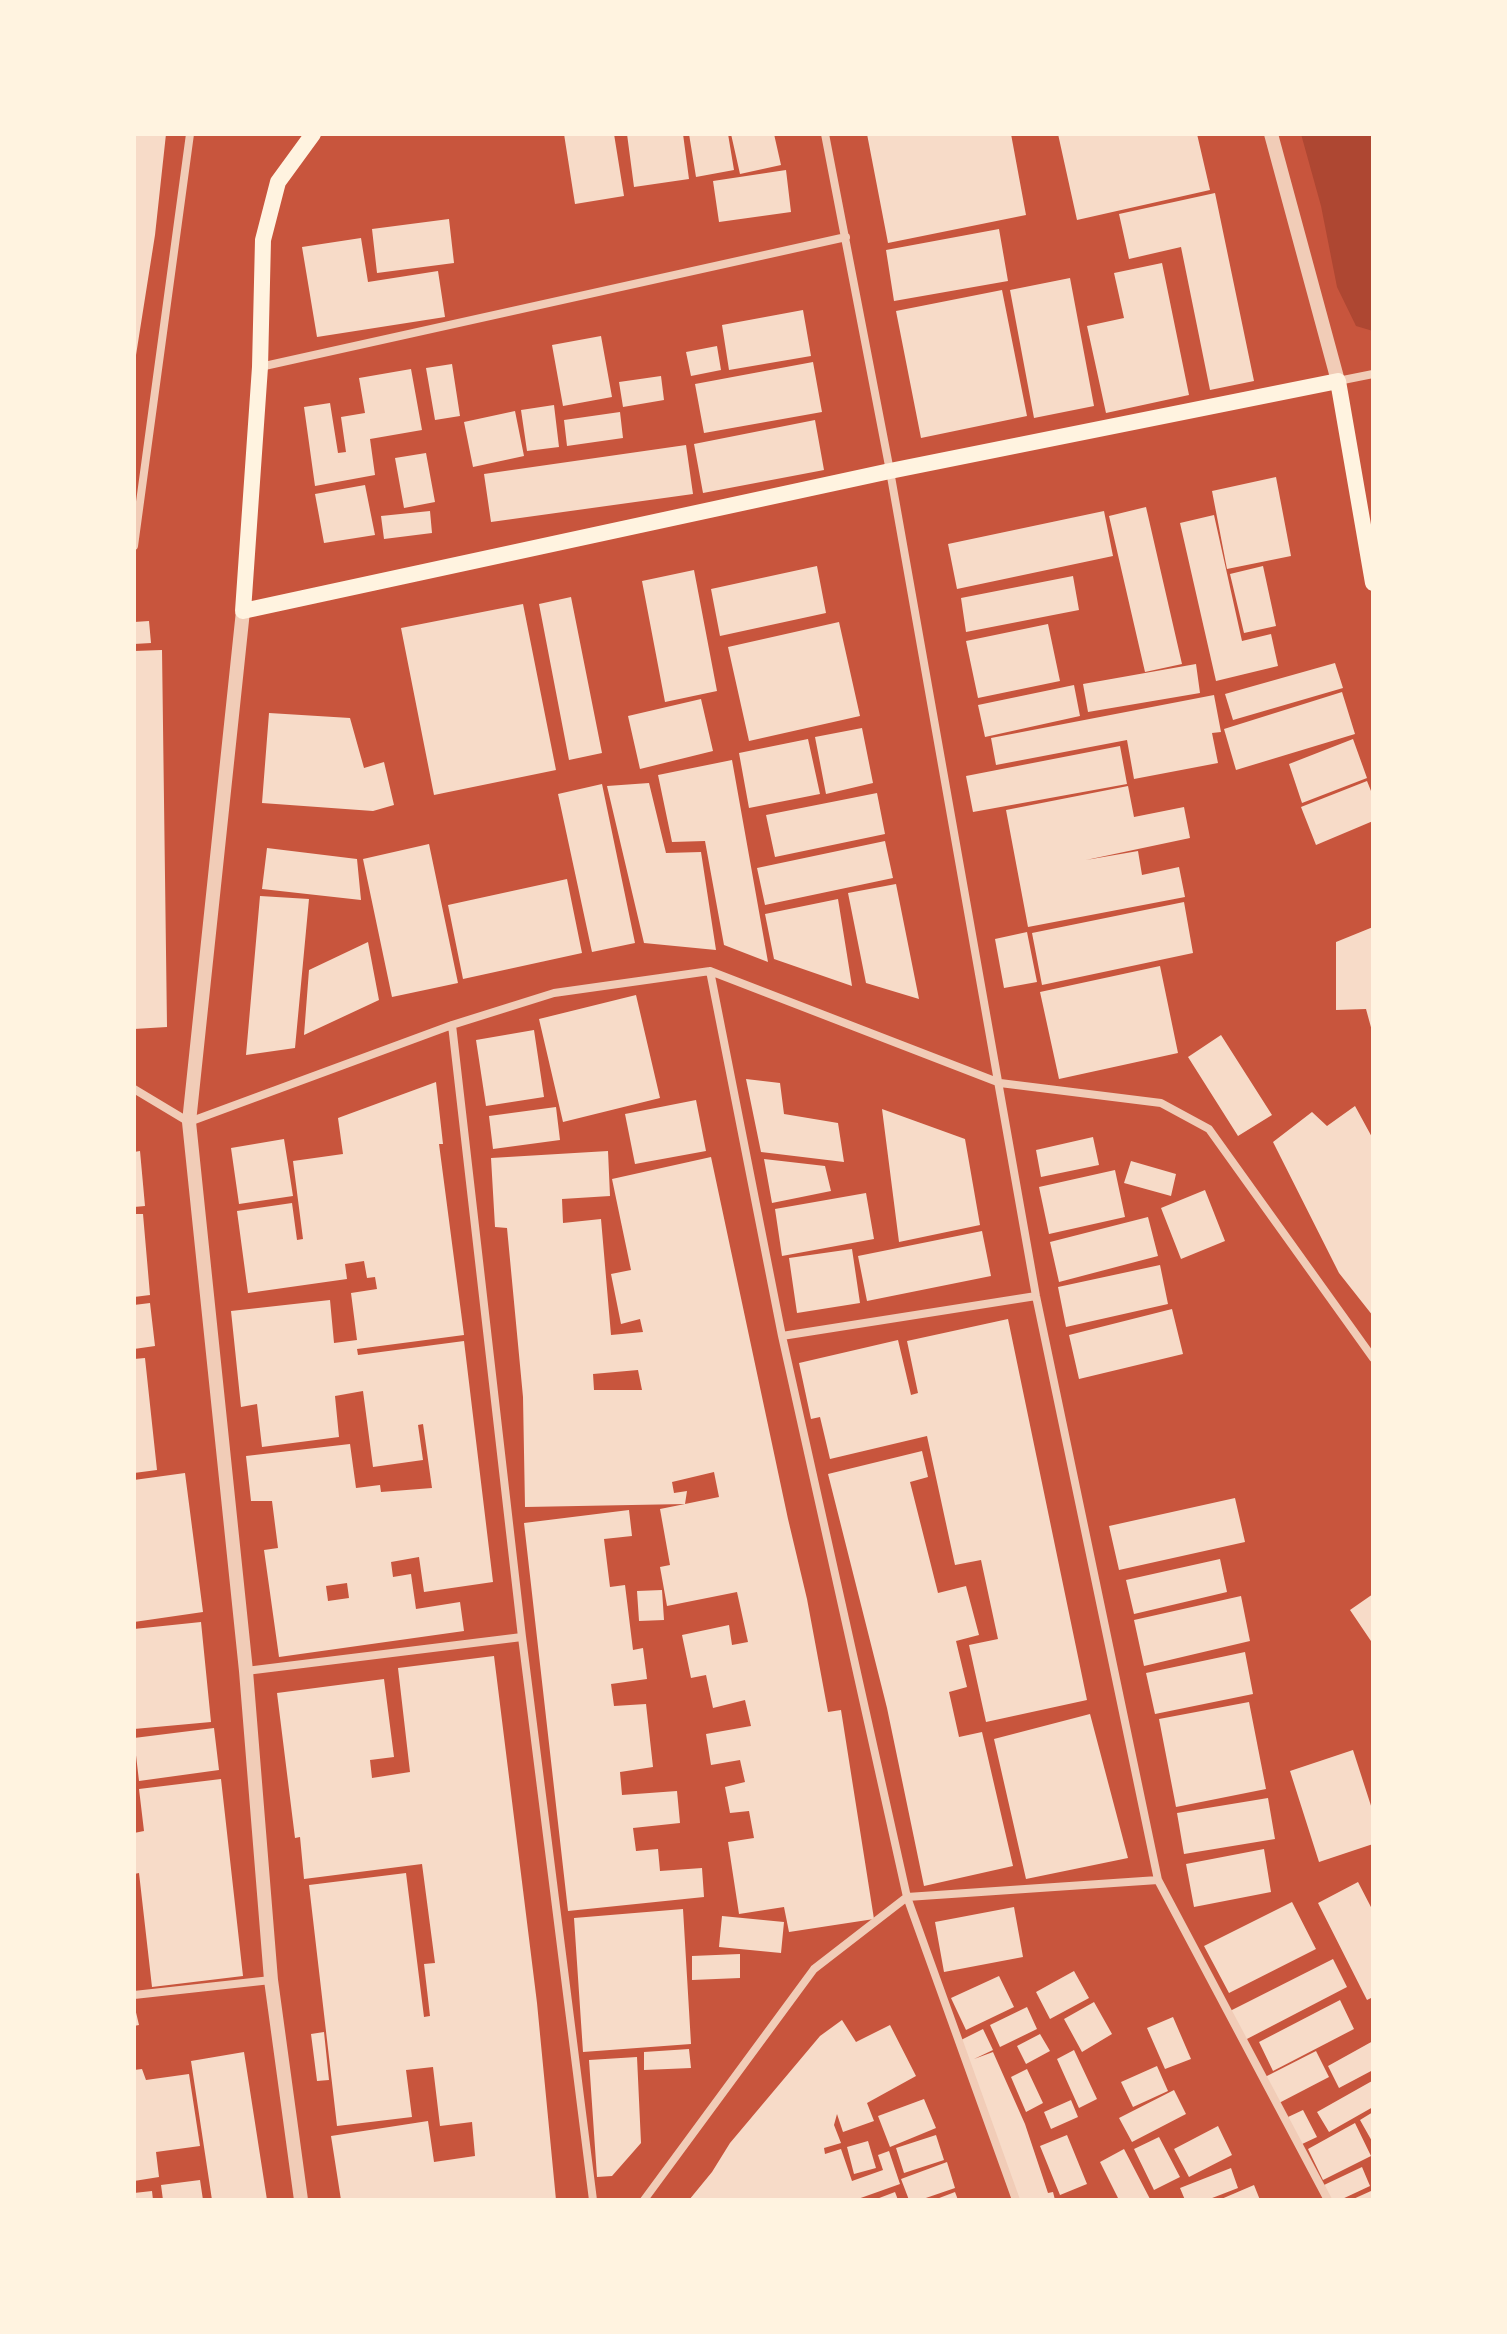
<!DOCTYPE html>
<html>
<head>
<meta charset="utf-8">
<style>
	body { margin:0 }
	#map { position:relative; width:1507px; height:2334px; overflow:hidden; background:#c8553d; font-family:Quicksand,sans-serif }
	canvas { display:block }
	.frame { position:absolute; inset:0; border:136px solid #fff3e0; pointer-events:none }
</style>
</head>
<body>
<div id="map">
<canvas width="1507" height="2334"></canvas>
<div class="frame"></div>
</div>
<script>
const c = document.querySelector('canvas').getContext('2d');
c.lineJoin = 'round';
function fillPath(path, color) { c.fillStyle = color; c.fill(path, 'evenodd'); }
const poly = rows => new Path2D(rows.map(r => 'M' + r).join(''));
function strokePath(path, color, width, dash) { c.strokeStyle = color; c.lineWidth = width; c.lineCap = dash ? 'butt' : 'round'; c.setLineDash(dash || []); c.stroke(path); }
fillPath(poly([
	[1301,134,1373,134,1373,331,1356,326,1337,287,1321,206]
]), '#ae4732');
fillPath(poly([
	[134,134,166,134,155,235,136,355],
	[564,134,614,134,624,196,575,204],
	[627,134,683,134,689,179,634,187],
	[689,134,728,134,734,170,696,177],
	[731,134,774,134,781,165,740,174],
	[867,134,1011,134,1026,215,888,243],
	[1058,134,1197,134,1210,190,1077,220],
	[786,170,791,212,719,222,713,181],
	[1215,193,1254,381,1210,390,1181,247,1129,259,1119,214],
	[449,219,454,263,377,273,372,229],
	[999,229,1008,281,894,301,886,250],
	[361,238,368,282,438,271,445,317,317,337,302,247],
	[1162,263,1189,395,1106,413,1087,326,1124,318,1114,273],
	[1070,278,1094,406,1034,418,1010,290],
	[1002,290,1027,416,921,438,896,311],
	[803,310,811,356,729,370,722,325],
	[601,336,612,397,563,406,552,345],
	[717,346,721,370,691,376,686,352],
	[813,362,822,412,704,433,695,384],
	[452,364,460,416,435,420,426,368],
	[411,369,422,430,370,439,375,475,315,486,304,407,330,403,338,453,346,452,341,417,365,413,359,378],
	[661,376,664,400,623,407,619,382],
	[554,405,559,447,527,451,521,410],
	[515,411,524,456,473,467,464,422],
	[620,412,623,438,567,446,564,420],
	[815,420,824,470,703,493,694,444],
	[686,445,693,494,491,522,484,474],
	[426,453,435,502,404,508,395,458],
	[1276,477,1291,556,1227,569,1212,491],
	[365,485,375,535,324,543,315,494],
	[1146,507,1182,664,1145,672,1109,516],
	[430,511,432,533,384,539,381,516],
	[1104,511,1113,556,957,589,948,544],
	[1214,515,1242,641,1271,634,1278,666,1216,681,1180,523],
	[817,566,826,613,720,636,711,589],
	[1263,566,1276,626,1244,633,1230,574],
	[694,570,717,691,665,702,642,581],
	[1073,576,1079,610,966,632,961,598],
	[571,597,602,753,569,760,539,604],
	[523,604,556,770,434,795,401,628],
	[149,621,151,643,134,644,134,622],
	[839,622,860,716,749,741,728,647],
	[1048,624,1060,681,978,698,966,641],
	[162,650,167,1027,134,1029,134,651],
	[1335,663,1343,688,1233,720,1225,694],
	[1196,664,1200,693,1088,712,1083,684],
	[1074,685,1080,716,985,737,978,705],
	[1342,692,1355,734,1236,770,1224,729],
	[1214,695,1221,732,1212,733,1218,763,1134,779,1127,740,996,765,991,738],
	[701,699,713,751,640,769,628,716],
	[269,713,350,718,364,768,384,762,394,805,373,811,262,803],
	[862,728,873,783,826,794,815,737],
	[808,739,820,794,749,808,739,753],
	[1353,739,1367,778,1302,803,1289,764],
	[1120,746,1127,784,973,812,966,776],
	[732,760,768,962,724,945,705,841,672,842,658,775],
	[1367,781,1373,796,1373,821,1316,845,1301,807],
	[649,783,666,853,701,852,716,950,644,943,607,786],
	[602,784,635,943,592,952,558,794],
	[1128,786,1134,817,1184,807,1190,838,1086,860,1138,851,1142,875,1179,867,1185,897,1028,927,1006,810],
	[877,793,885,834,775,857,766,815],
	[885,841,893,878,765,905,757,868],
	[429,844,458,983,392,997,363,859],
	[267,848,357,859,361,900,262,889],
	[567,879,582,953,463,979,448,905],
	[896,884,919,999,866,983,848,893],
	[260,896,309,899,295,1048,246,1055],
	[838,899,852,986,774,959,765,914],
	[1184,902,1193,953,1042,985,1032,933],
	[1373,927,1373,1030,1372,1031,1366,1009,1336,1010,1336,942],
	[1027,932,1037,982,1004,988,995,939],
	[368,942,379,1000,304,1035,309,970],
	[1160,966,1178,1053,1059,1079,1040,992],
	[636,995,660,1098,563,1122,539,1019],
	[534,1030,544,1097,486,1106,476,1040],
	[1221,1035,1272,1115,1238,1136,1188,1057],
	[746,1079,780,1083,784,1114,838,1123,844,1162,761,1152],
	[436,1082,443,1144,439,1144,464,1335,357,1349,358,1355,464,1341,493,1582,424,1592,419,1557,391,1562,393,1577,411,1574,416,1609,460,1602,464,1631,279,1657,264,1550,278,1548,272,1501,251,1501,246,1456,350,1444,356,1488,380,1485,381,1492,432,1488,423,1424,418,1425,423,1460,373,1467,363,1391,335,1396,339,1437,262,1447,257,1404,241,1407,231,1311,330,1300,334,1343,357,1340,351,1293,377,1289,375,1277,367,1278,364,1261,345,1264,347,1279,248,1293,237,1211,292,1203,297,1240,303,1239,293,1161,343,1154,338,1118],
	[347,1583,349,1598,328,1601,326,1586],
	[696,1100,706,1151,635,1164,625,1114],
	[1355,1106,1373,1139,1373,1316,1339,1273,1273,1142,1312,1112,1327,1126],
	[556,1107,560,1140,493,1149,489,1116],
	[882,1109,965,1139,980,1225,899,1242],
	[1093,1137,1099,1165,1041,1177,1036,1150],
	[284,1139,293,1196,239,1204,231,1148],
	[140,1151,145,1206,134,1207,134,1152],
	[608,1151,610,1196,562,1199,563,1223,601,1219,611,1335,643,1332,640,1319,621,1324,611,1274,631,1270,612,1179,711,1157,788,1519,807,1599,828,1712,841,1710,874,1919,789,1932,784,1907,739,1914,728,1842,754,1838,749,1811,730,1813,725,1787,745,1782,740,1760,711,1765,706,1734,751,1726,745,1700,713,1708,706,1675,691,1678,682,1635,729,1625,732,1645,748,1642,737,1592,667,1606,660,1567,670,1565,660,1509,685,1504,525,1507,523,1397,507,1228,495,1227,491,1158],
	[638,1370,642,1390,594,1390,593,1374],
	[714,1472,719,1497,685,1504,687,1491,674,1493,672,1482],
	[764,1159,825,1166,831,1191,772,1203],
	[1131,1161,1176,1174,1171,1196,1124,1183],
	[1115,1170,1125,1217,1049,1234,1039,1187],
	[1205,1190,1225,1241,1181,1259,1161,1208],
	[866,1193,874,1239,782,1256,775,1209],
	[134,1214,143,1214,150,1295,134,1297],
	[1148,1217,1158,1256,1059,1282,1050,1242],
	[982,1231,991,1276,867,1301,858,1256],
	[852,1249,860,1303,797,1313,789,1258],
	[1160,1265,1168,1304,1066,1327,1058,1287],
	[150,1303,155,1346,134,1349,134,1305],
	[1172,1309,1183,1354,1079,1379,1069,1335],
	[1008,1319,1087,1700,986,1722,969,1645,998,1639,981,1560,955,1565,927,1436,830,1459,820,1417,811,1419,799,1363,898,1340,911,1395,918,1393,907,1341],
	[145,1358,157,1470,134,1473,134,1359],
	[922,1451,928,1477,910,1482,938,1593,966,1586,979,1635,956,1641,967,1687,949,1692,959,1737,982,1732,1013,1866,924,1886,887,1708,828,1474],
	[185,1473,203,1612,134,1622,134,1480],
	[1235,1498,1245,1542,1119,1570,1109,1526],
	[629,1510,632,1536,604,1539,610,1587,625,1585,633,1650,643,1648,647,1679,611,1684,614,1706,646,1704,653,1767,620,1772,622,1795,677,1791,680,1823,633,1828,636,1851,658,1849,660,1871,702,1868,704,1897,568,1911,524,1523],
	[1220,1559,1227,1592,1134,1614,1126,1580],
	[662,1590,664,1620,639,1621,637,1591],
	[1373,1594,1373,1644,1350,1610],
	[1241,1596,1250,1641,1144,1666,1134,1620],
	[201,1622,211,1722,134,1729,134,1629],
	[1245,1652,1253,1694,1155,1714,1146,1673],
	[494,1656,537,2003,556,2200,341,2200,331,2136,428,2121,434,2162,475,2156,472,2122,440,2126,433,2067,406,2070,412,2117,337,2126,309,1885,406,1873,424,2017,430,2016,424,1964,435,1963,422,1864,304,1879,300,1837,295,1838,277,1693,384,1679,394,1757,370,1760,372,1778,410,1772,398,1668],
	[1249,1702,1266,1789,1176,1807,1159,1719],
	[1090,1714,1128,1858,1026,1879,994,1739],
	[214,1728,219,1770,139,1781,134,1738],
	[1353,1750,1373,1812,1373,1844,1319,1862,1290,1771],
	[221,1779,243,1976,152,1987,139,1873,134,1874,134,1833,144,1831,139,1789],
	[1268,1798,1275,1839,1184,1854,1177,1813],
	[1264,1849,1271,1892,1194,1907,1186,1864],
	[1358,1882,1373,1911,1373,1997,1367,2000,1318,1903],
	[1292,1902,1316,1949,1229,1993,1204,1946],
	[1014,1907,1023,1957,944,1972,935,1922],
	[683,1909,691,2044,583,2052,574,1918],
	[722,1916,784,1922,781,1953,719,1947],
	[740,1954,740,1978,692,1980,692,1956],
	[1333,1959,1347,1987,1245,2040,1230,2011],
	[1074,1971,1089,1998,1050,2019,1036,1992],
	[999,1976,1014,2007,966,2030,951,1998],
	[1340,2000,1354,2029,1273,2071,1259,2042],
	[1094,2002,1112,2034,1082,2052,1064,2019],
	[134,2004,139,2025,134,2026],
	[1027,2007,1037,2029,1000,2047,990,2025],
	[1173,2017,1191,2059,1165,2069,1147,2028],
	[842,2020,856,2042,890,2025,916,2076,867,2103,874,2121,843,2132,837,2114,834,2125,841,2143,824,2148,825,2154,841,2149,852,2181,883,2170,878,2155,889,2151,900,2184,855,2200,689,2200,712,2172,730,2143,820,2036],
	[983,2029,993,2050,974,2059,993,2052,1025,2124,1048,2193,1053,2192,1055,2200,1018,2200,959,2041],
	[324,2032,329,2080,317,2081,311,2034],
	[1040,2034,1050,2051,1026,2064,1017,2046],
	[1373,2041,1373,2070,1339,2088,1328,2066],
	[689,2049,691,2068,644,2070,644,2052],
	[1074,2050,1097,2099,1079,2108,1057,2059],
	[1316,2051,1329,2077,1279,2103,1265,2077],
	[244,2052,267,2200,212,2200,191,2061],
	[637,2057,641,2143,612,2176,597,2177,589,2060],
	[1157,2066,1168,2091,1133,2107,1121,2082],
	[142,2069,146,2080,189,2074,200,2146,156,2152,159,2177,134,2181,134,2070],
	[1027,2069,1043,2103,1026,2112,1011,2077],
	[1372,2081,1373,2107,1329,2132,1317,2112],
	[1174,2090,1186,2114,1132,2142,1119,2118],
	[924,2099,936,2128,890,2147,878,2116],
	[1071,2100,1078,2117,1051,2129,1044,2112],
	[1303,2110,1317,2137,1300,2145,1288,2117],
	[1373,2112,1373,2143,1360,2120],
	[1355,2123,1371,2156,1323,2180,1308,2149],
	[1218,2126,1232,2155,1189,2177,1174,2149],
	[936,2135,944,2160,904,2173,896,2148],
	[1067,2135,1087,2184,1060,2195,1040,2146],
	[1159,2137,1180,2177,1154,2190,1134,2149],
	[868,2141,876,2168,854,2174,847,2147],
	[1124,2149,1150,2199,1147,2200,1119,2200,1100,2162],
	[947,2162,955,2188,920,2200,909,2200,901,2179],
	[1362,2167,1370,2186,1340,2200,1331,2200,1324,2185],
	[1231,2168,1238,2188,1207,2200,1185,2200,1180,2188],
	[200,2180,203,2200,163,2200,161,2185],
	[1254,2185,1260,2200,1219,2200],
	[152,2191,153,2200,134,2200,134,2193],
	[1371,2191,1373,2200,1351,2200],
	[895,2192,898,2200,874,2200],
	[955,2192,958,2200,934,2200]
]), '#f7dbc8');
strokePath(poly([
	[825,134,890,471,1036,1296,1158,1880,1328,2200],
	[260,367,846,237],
	[1338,381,1373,374],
	[134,546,190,134],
	[710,971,782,1336,907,1897,1016,2200],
	[452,1025,522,1637,593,2200],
	[134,1089,189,1122,452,1025,554,993,710,971,1000,1083,1161,1103,1209,1129,1373,1358],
	[782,1336,1036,1296],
	[246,1671,522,1637],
	[134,1995,271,1980],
	[644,2200,814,1969,907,1897,1158,1880]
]), '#f1ccb7', 8);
strokePath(poly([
	[1271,134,1338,381],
	[243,611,189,1122,246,1671,271,1980,301,2200]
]), '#f1ccb7', 14);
strokePath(poly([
	[313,134,278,182,263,240,260,367,243,611,890,471,1338,381,1373,583]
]), '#fff3e0', 16);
</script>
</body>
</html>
